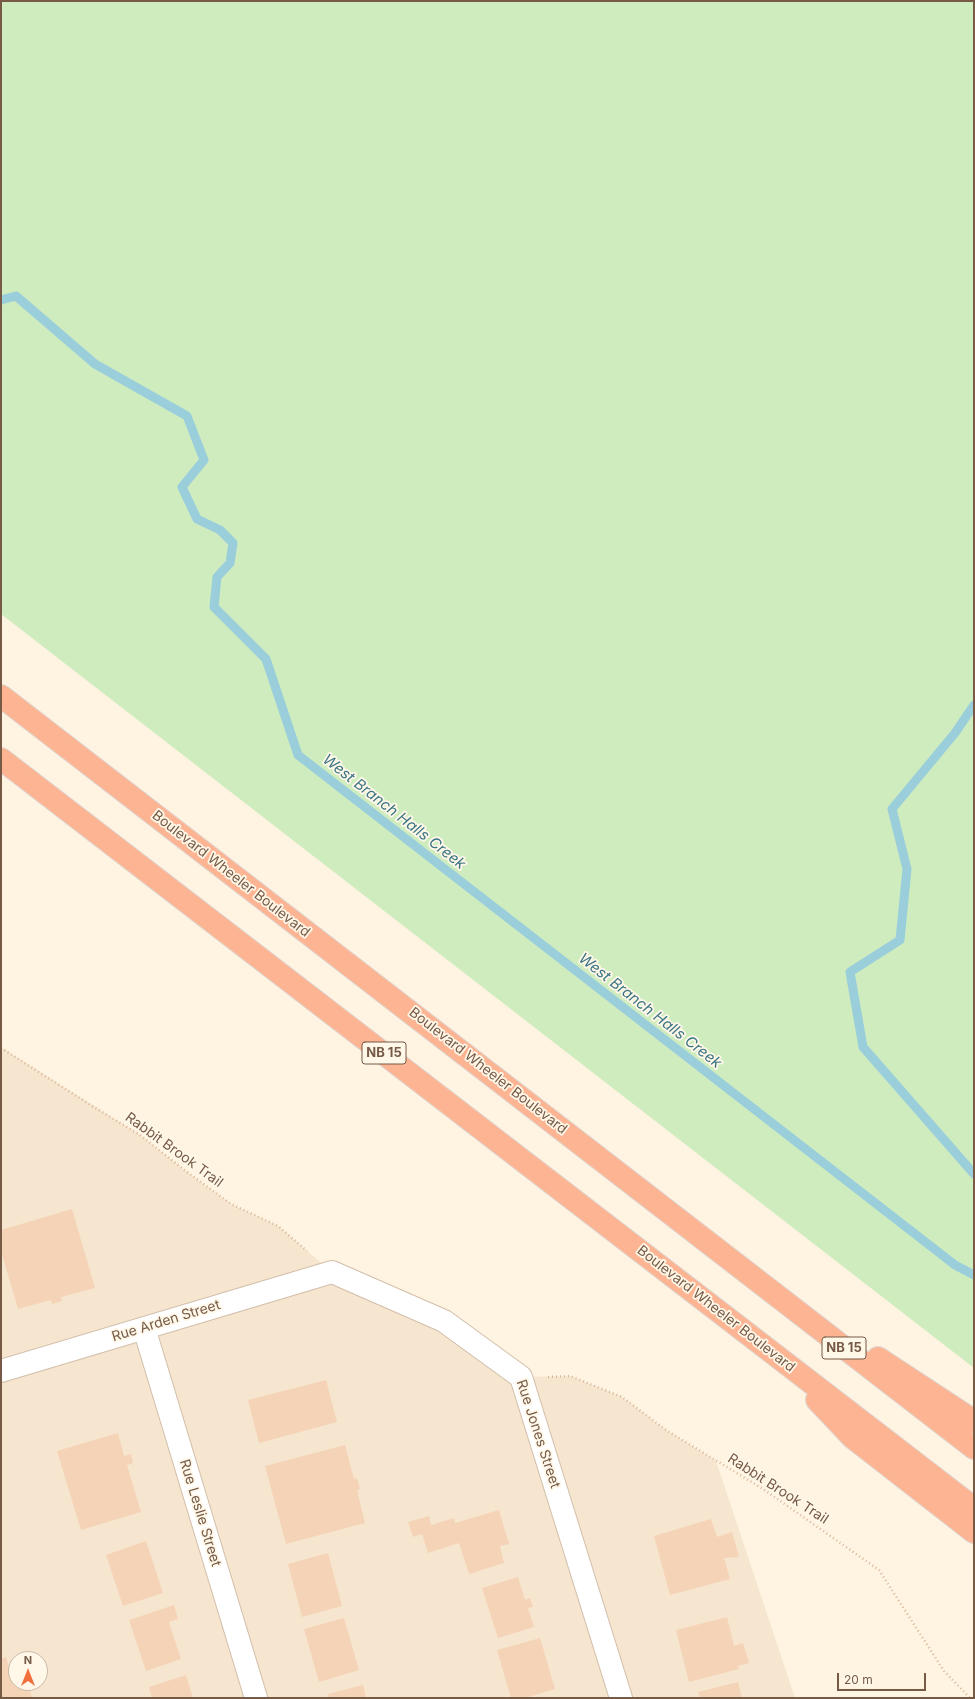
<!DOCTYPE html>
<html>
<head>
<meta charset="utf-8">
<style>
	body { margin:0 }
	#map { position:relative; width:975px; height:1699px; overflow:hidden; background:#fef4e1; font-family:Inter,sans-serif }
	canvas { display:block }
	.frame { position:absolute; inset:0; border:2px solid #775a46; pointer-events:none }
	.north { position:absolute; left:8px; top:1651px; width:40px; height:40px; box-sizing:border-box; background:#fff8e9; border:1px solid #c9b9a8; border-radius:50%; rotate:0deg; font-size:11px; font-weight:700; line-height:16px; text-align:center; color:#775a46 }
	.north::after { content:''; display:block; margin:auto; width:14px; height:18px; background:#f16f3d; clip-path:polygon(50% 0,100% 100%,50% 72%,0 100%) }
	.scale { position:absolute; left:837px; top:1673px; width:89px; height:18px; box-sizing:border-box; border:2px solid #775a46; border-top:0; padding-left:5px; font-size:12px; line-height:14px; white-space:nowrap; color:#775a46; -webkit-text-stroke:3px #fff8e9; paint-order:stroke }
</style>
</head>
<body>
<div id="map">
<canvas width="975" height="1699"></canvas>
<div class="frame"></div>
<div class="north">N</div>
<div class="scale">20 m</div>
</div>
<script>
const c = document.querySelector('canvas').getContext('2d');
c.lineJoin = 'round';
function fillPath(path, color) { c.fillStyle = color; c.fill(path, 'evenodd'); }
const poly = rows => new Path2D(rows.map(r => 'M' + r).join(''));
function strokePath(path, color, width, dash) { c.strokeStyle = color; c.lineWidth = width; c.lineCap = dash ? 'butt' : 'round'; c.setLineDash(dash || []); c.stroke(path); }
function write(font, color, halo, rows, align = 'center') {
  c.font = font + ' Inter,sans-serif'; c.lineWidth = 3.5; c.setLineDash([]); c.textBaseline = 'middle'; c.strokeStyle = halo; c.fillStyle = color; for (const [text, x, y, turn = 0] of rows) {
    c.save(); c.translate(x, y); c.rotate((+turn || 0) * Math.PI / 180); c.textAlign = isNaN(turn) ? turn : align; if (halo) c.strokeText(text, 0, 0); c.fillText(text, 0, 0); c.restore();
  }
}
fillPath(poly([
	[1,1047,140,1135,183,1169,231,1204,278,1226,332,1272,444,1321,521,1377,570,1376,622,1397,666,1430,716,1461,795,1698,1,1698],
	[16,1659,40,1659,40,1683,16,1683]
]), '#f6e6cf');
fillPath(poly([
	[1,1,974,1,974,1368,1,614]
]), '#cfecbf');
strokePath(poly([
	[1,300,16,296,95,364,187,416,204,460,182,487,197,519,220,530,233,543,230,563,217,577,214,607,266,659,298,755,955,1265,974,1275],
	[974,705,955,733,892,809,907,869,900,940,850,972,863,1047,974,1174]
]), '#9acedb', 9);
fillPath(poly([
	[72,1209,95,1288,61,1297,62,1301,52,1304,51,1300,18,1309,1,1251,1,1230],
	[326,1380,337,1422,259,1443,248,1400],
	[118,1433,124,1456,131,1454,133,1463,127,1465,141,1512,81,1530,57,1451],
	[345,1445,354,1479,357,1478,360,1489,357,1490,365,1523,286,1544,265,1466],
	[499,1510,509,1544,500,1546,504,1563,469,1574,459,1543,428,1553,422,1534,413,1537,408,1522,429,1516,431,1525,454,1518,455,1523],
	[711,1519,717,1537,732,1532,739,1557,724,1558,730,1579,670,1595,654,1536],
	[146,1541,163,1593,123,1606,106,1555],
	[328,1553,342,1606,302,1617,288,1564],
	[518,1577,525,1600,530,1598,533,1607,528,1608,534,1627,498,1638,482,1588],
	[174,1605,178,1619,169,1622,181,1659,146,1671,129,1620],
	[727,1617,734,1646,743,1643,749,1663,738,1666,739,1669,689,1682,676,1630],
	[344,1618,359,1670,319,1682,304,1629],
	[540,1638,555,1689,525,1698,511,1698,497,1650],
	[6,1657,13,1681,16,1680,16,1683,28,1683,32,1698,1,1698,1,1659],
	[186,1675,193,1698,152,1698,149,1687],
	[738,1682,742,1698,700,1698,698,1692],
	[363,1685,366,1698,329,1698,328,1694]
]), '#f5d3b7');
const minor = poly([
	[144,1328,256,1698],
	[1,1371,332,1272,444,1321,521,1377,621,1698]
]);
const highway = poly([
	[1,696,974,1448],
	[1,759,974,1508],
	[878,1358,974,1421],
	[817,1400,852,1437,974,1532]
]);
strokePath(minor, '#d2beaa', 24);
strokePath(highway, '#ded7d3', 24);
strokePath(poly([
	[1,1048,92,1106,140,1135,183,1169,231,1204,278,1226,307,1251],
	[548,1377,570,1376,622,1397,666,1430,763,1489,879,1570,944,1671,970,1698]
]), '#dab69a', 2.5, [1, 3]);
strokePath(minor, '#fff', 22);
strokePath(highway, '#fdb493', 22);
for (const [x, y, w] of [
	[384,1053,44],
	[844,1348,44]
]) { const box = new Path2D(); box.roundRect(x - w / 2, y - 11, w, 22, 3); c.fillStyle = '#fff8e9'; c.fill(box); strokePath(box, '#775a46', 1); }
write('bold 13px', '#775a46', null, [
	["NB 15",384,1053],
	["NB 15",844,1348]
]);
write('14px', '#775a46', '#fff8e9', [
	["Boulevard Wheeler Boulevard",231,874,38],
	["Boulevard Wheeler Boulevard",488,1071,38],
	["Rabbit Brook Trail",174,1150,36],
	["Boulevard Wheeler Boulevard",716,1309,38],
	["Rue Arden Street",166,1321,-17],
	["Rue Jones Street",538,1434,72],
	["Rabbit Brook Trail",778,1489,33],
	["Rue Leslie Street",200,1513,73]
]);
write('italic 15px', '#3b7585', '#fff8e9', [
	["West Branch Halls Creek",394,812,38],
	["West Branch Halls Creek",650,1011,38]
]);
</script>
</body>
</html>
